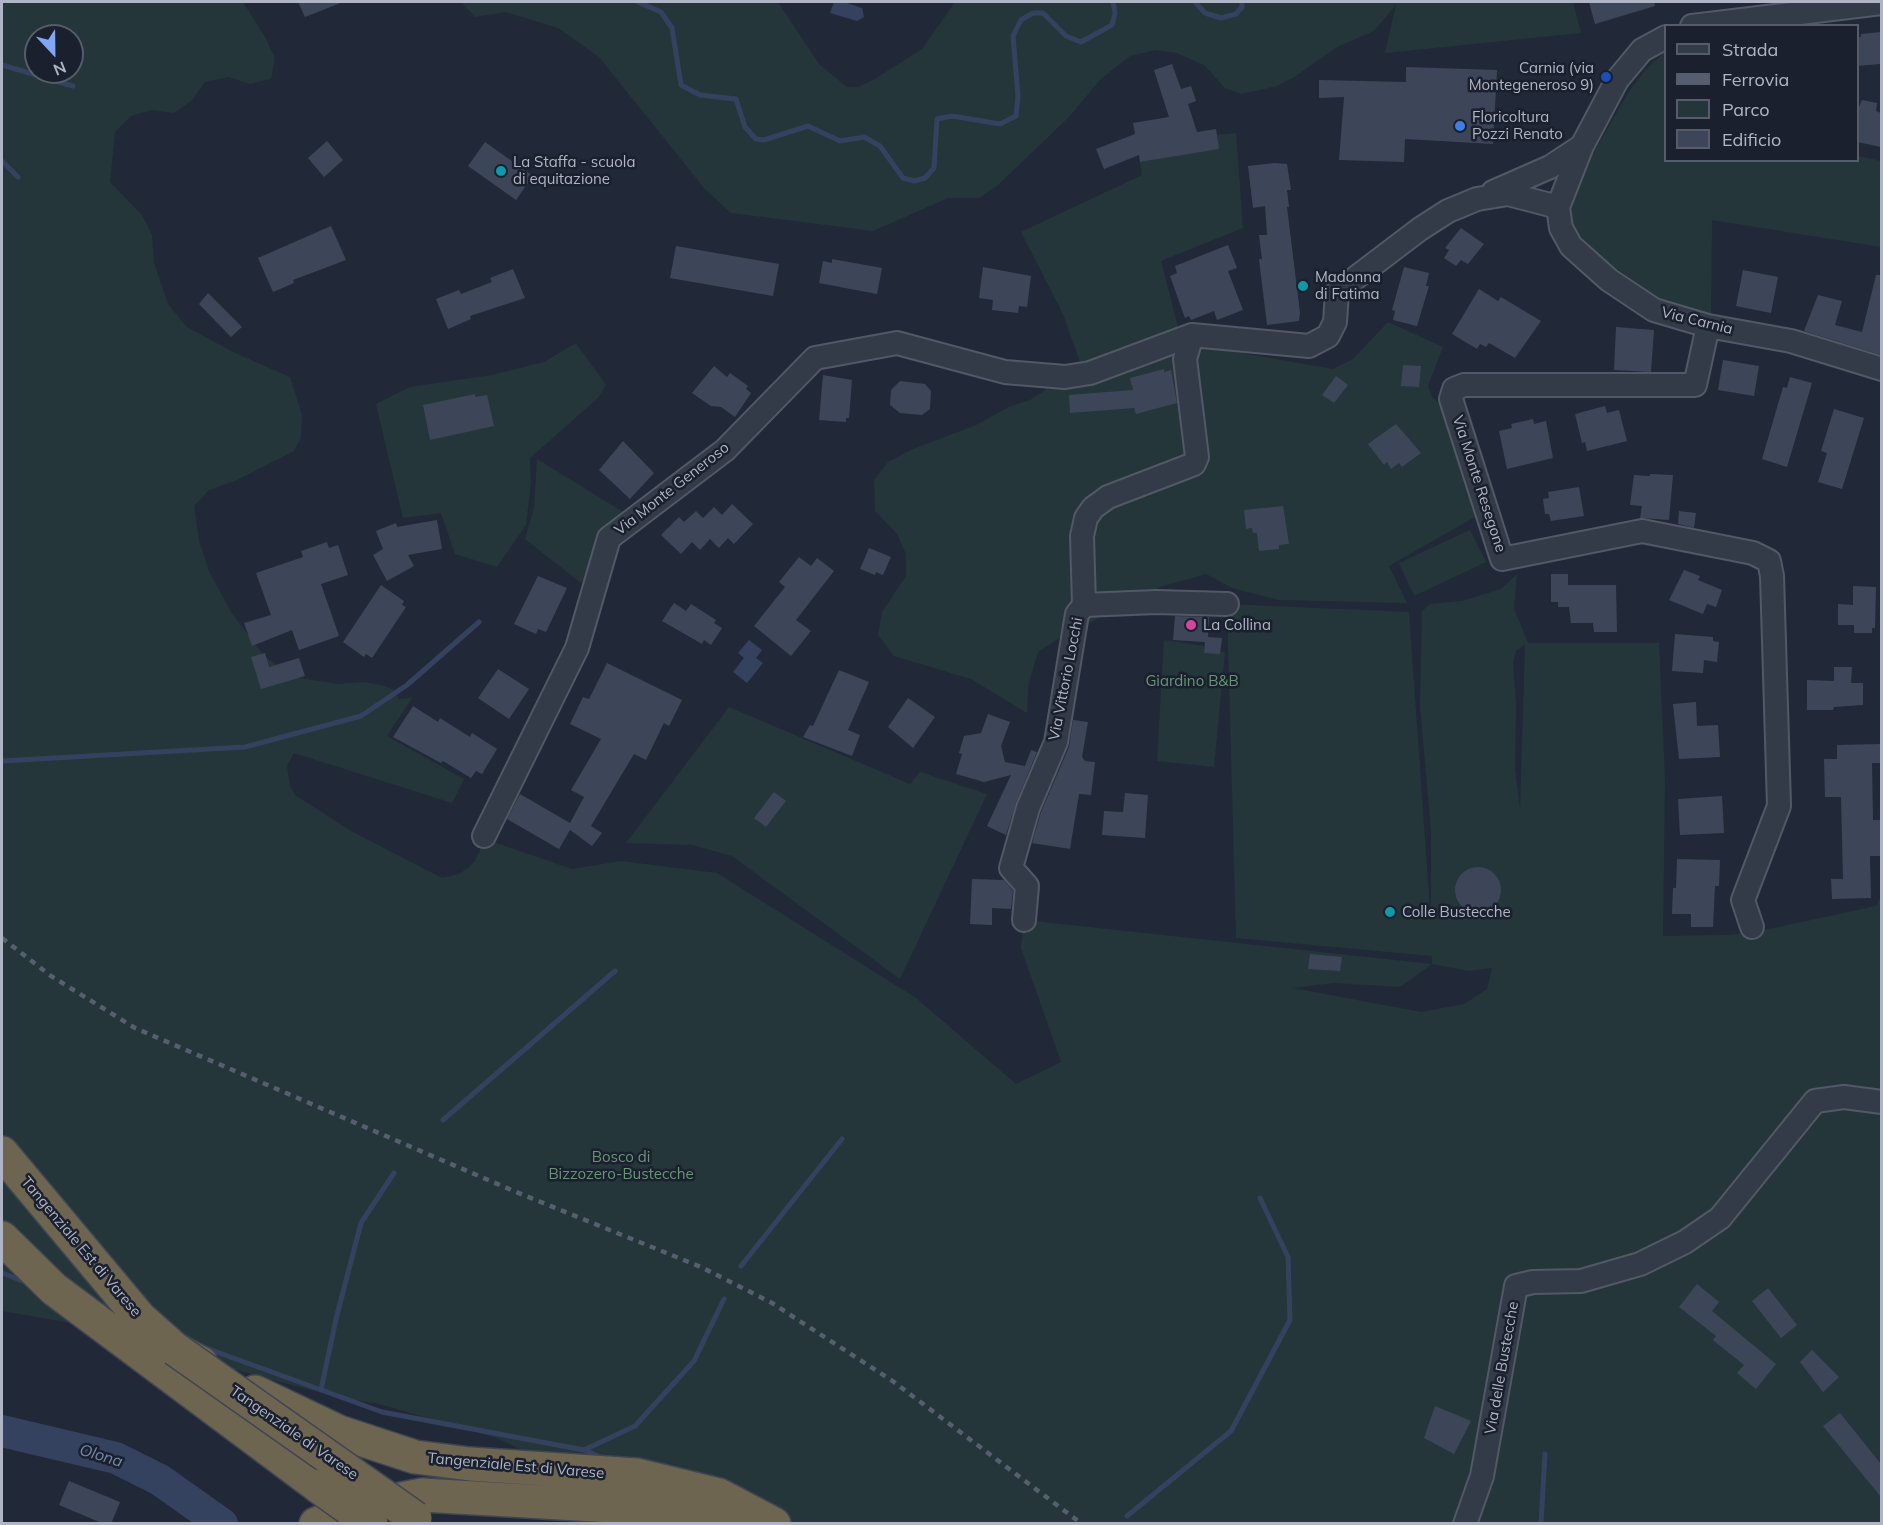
<!DOCTYPE html>
<html>
<head>
<meta charset="utf-8">
<style>
	body { margin:0 }
	#map { position:relative; width:1883px; height:1525px; overflow:hidden; background:#212938; font-family:Mulish,sans-serif }
	canvas { display:block }
	.frame { position:absolute; inset:0; border:3px solid #afb5c5; pointer-events:none }
	.legend { position:absolute; left:1664px; top:24px; width:195px; height:138px; box-sizing:border-box; background:#1a202d; border:2px solid #565c6a; margin:0; padding:8px 10px; list-style:none; font-size:18px; color:#afb5c5 }
	.legend li { display:flex; align-items:center; gap:12px; height:30px }
	.legend b { width:30px; border:2px solid #565c6a }
	.north { position:absolute; left:24px; top:24px; width:60px; height:60px; box-sizing:border-box; background:#1a202d; border:2px solid #565c6a; border-radius:50%; rotate:158deg; font-size:16px; font-weight:700; line-height:24px; text-align:center; color:#afb5c5 }
	.north::after { content:''; display:block; margin:auto; width:21px; height:27px; background:#83a5f6; clip-path:polygon(50% 0,100% 100%,50% 72%,0 100%) }
</style>
</head>
<body>
<div id="map">
<canvas width="1883" height="1525"></canvas>
<div class="frame"></div>
<ul class="legend">
<li><b style="height:8px;background:#343b48"></b>Strada</li>
<li><b style="height:8px;background:#565e6f"></b>Ferrovia</li>
<li><b style="height:16px;background:#24363a"></b>Parco</li>
<li><b style="height:16px;background:#3d4658"></b>Edificio</li>
</ul>
<div class="north">N</div>
</div>
<script>
const c = document.querySelector('canvas').getContext('2d');
c.lineJoin = 'round';
function fillPath(path, color) { c.fillStyle = color; c.fill(path, 'evenodd'); }
const poly = rows => new Path2D(rows.map(r => 'M' + r).join(''));
function strokePath(path, color, width, dash) { c.strokeStyle = color; c.lineWidth = width; c.lineCap = dash ? 'butt' : 'round'; c.setLineDash(dash || []); c.stroke(path); }
function write(font, color, halo, rows, align = 'center') {
  c.font = font + ' Mulish,sans-serif'; c.lineWidth = 5; c.setLineDash([]); c.textBaseline = 'middle'; c.strokeStyle = halo; c.fillStyle = color; for (const [text, x, y, turn = 0] of rows) {
    c.save(); c.translate(x, y); c.rotate((+turn || 0) * Math.PI / 180); c.textAlign = isNaN(turn) ? turn : align; if (halo) c.strokeText(text, 0, 0); c.fillText(text, 0, 0); c.restore();
  }
}
fillPath(poly([
	[2,2,243,2,265,37,275,58,271,79,250,84,228,77,205,82,192,100,174,113,152,110,131,116,115,132,110,182,142,215,152,235,154,263,168,304,187,327,233,352,290,377,302,415,301,438,294,451,237,480,209,490,194,506,199,541,209,571,231,612,264,656,293,677,339,684,364,682,384,686,394,690,399,699,412,698,387,736,464,779,452,803,294,753,287,766,290,786,295,795,351,831,442,878,459,874,468,868,475,861,485,839,572,869,621,861,717,873,916,998,1016,1084,1061,1062,1021,948,1024,920,1432,964,1432,956,1236,938,1227,604,1409,612,1431,924,1431,831,1420,706,1422,611,1430,604,1462,601,1501,589,1517,574,1514,608,1528,643,1659,643,1665,778,1663,936,1729,935,1760,931,1876,906,1881,896,1881,1523,671,1523,497,1438,376,1403,342,1398,284,1383,65,1322,2,1311],
	[36,36,72,36,72,72,36,72],
	[1525,645,1525,646,1520,809,1515,768,1516,703,1513,663,1516,651],
	[1432,964,1469,971,1492,968,1487,989,1464,1004,1421,1012,1293,988,1334,983,1400,987],
	[461,2,778,2,819,64,847,87,858,87,873,80,922,49,955,2,1573,2,1581,33,1385,53,1396,5,1374,31,1337,47,1296,76,1277,86,1241,94,1225,88,1204,65,1177,53,1156,50,1130,56,1101,79,1069,117,998,185,979,198,948,198,873,231,731,213,704,188,599,57,558,28,506,12,475,17],
	[1665,52,1666,160,1858,160,1858,156,1881,161,1881,247,1712,220,1711,314,1708,317,1654,296,1602,258,1578,234,1573,223,1570,201,1579,178,1630,90,1646,69],
	[1236,133,1243,228,1161,261,1178,327,1082,368,1063,314,1021,232,1142,175,1140,162,1218,149,1217,135],
	[1388,322,1443,347,1428,386,1432,397,1447,410,1480,514,1389,566,1407,603,1278,600,1232,588,1206,574,1160,587,1061,637,1038,652,1028,686,1027,713,971,679,894,656,878,635,882,612,906,576,906,554,897,534,875,511,874,480,888,462,913,449,976,425,1009,407,1030,400,1050,387,1079,386,1200,346,1333,369,1353,359],
	[576,343,606,385,598,398,530,458,531,482,526,525,497,567,455,554,441,513,403,518,376,404,410,387,492,375,544,362],
	[537,459,628,515,581,583,525,539,534,508],
	[1470,530,1486,562,1414,596,1399,563],
	[1164,640,1204,646,1204,653,1225,652,1214,767,1157,761],
	[729,707,910,784,920,772,987,794,900,979,732,856,692,845,626,843]
]), '#24363a');
fillPath(poly([
	[834,2,844,2,862,8,864,17,857,21,830,13],
	[749,640,762,650,756,658,763,663,747,683,733,672,744,658,738,653]
]), '#35425f');
strokePath(poly([
	[638,2,661,12,672,28,681,85,700,95,736,99,745,127,756,139,764,140,808,126,840,141,864,137,880,146,903,178,914,181,925,178,934,168,937,119,952,116,1000,124,1016,116,1018,96,1013,36,1021,20,1033,13,1043,13,1066,36,1081,42,1112,25,1115,13,1113,2],
	[1195,2,1205,13,1221,18,1236,14,1242,7,1242,2],
	[2,65,73,86],
	[2,161,18,177],
	[2,761,245,747,361,716,407,685,479,622],
	[443,1120,615,971],
	[741,1266,842,1139],
	[2,1273,28,1283],
	[203,1347,382,1412,584,1450,603,1458],
	[321,1390,336,1319,361,1223,394,1173],
	[584,1450,635,1426,694,1361,724,1299],
	[1127,1516,1231,1431,1290,1320,1288,1257,1260,1198],
	[1541,1524,1545,1454]
]), '#35425f', 5);
strokePath(poly([
	[2,1431,116,1458,160,1480,222,1524]
]), '#35425f', 32);
fillPath(poly([
	[298,2,343,2,305,17],
	[1589,2,1654,2,1655,6,1595,24],
	[1881,32,1881,64,1857,66,1857,38,1861,37,1861,34],
	[1172,64,1181,89,1191,86,1196,101,1188,104,1197,132,1216,129,1219,149,1140,162,1139,155,1104,169,1096,149,1135,134,1133,123,1169,117,1154,70],
	[1406,67,1497,70,1493,144,1405,139,1404,162,1339,160,1344,97,1319,98,1319,80,1406,82],
	[1862,100,1877,103,1876,111,1881,113,1881,147,1857,142,1857,112],
	[327,141,343,160,324,177,308,158],
	[485,142,533,176,516,200,468,166],
	[1274,163,1287,164,1291,190,1287,190,1289,207,1287,207,1300,313,1299,321,1267,325,1259,259,1262,259,1259,235,1267,235,1265,206,1253,208,1248,166],
	[331,226,346,260,293,280,294,283,273,292,258,258],
	[1461,228,1484,244,1468,264,1461,260,1456,266,1444,258,1449,250,1445,248],
	[1228,245,1237,268,1228,271,1243,310,1217,320,1214,311,1191,320,1189,316,1185,318,1170,276,1177,273,1175,266],
	[676,246,779,264,773,296,670,278],
	[832,259,882,268,877,294,819,283,823,261,832,263],
	[983,267,1031,276,1027,307,1019,306,1018,313,992,310,993,300,979,298],
	[1404,267,1429,273,1426,286,1429,286,1417,326,1393,320,1395,311,1392,310],
	[513,269,525,298,470,316,471,319,448,329,436,299,459,290,461,294,492,282,490,278],
	[1743,270,1778,277,1771,313,1736,306],
	[1876,275,1881,275,1881,355,1804,331,1818,295,1842,301,1835,325,1862,332],
	[1479,289,1498,301,1501,297,1541,321,1515,358,1489,343,1486,347,1480,344,1477,349,1452,334],
	[208,293,242,327,231,337,199,304],
	[1616,327,1654,330,1651,372,1614,370],
	[1723,360,1759,366,1754,396,1718,390],
	[1403,365,1421,366,1419,387,1401,386],
	[714,366,727,377,730,373,748,386,746,389,751,393,735,417,721,407,711,406,692,393],
	[1164,369,1164,372,1171,370,1177,403,1136,414,1134,408,1070,413,1069,395,1133,390,1130,378],
	[823,375,852,380,849,418,846,418,846,422,819,420],
	[1336,376,1348,385,1334,403,1322,395],
	[1790,377,1812,383,1787,467,1762,459,1783,387,1787,388],
	[900,381,925,384,931,391,930,409,922,415,900,413,890,405,891,390],
	[475,394,475,397,487,395,494,426,430,440,423,405],
	[1605,406,1607,413,1619,410,1627,441,1587,451,1585,442,1582,443,1575,414],
	[1834,409,1864,418,1842,489,1818,482,1827,453,1821,451],
	[1533,419,1534,424,1546,421,1553,458,1507,469,1499,431,1512,428,1511,424],
	[1396,424,1421,453,1402,467,1399,463,1391,469,1387,462,1384,465,1368,444],
	[623,441,654,473,630,499,599,470],
	[1650,474,1673,475,1669,520,1640,518,1642,506,1630,505,1634,475,1650,476],
	[1579,487,1584,516,1551,521,1549,514,1545,514,1543,499,1549,498,1548,492],
	[732,504,753,524,734,544,728,538,719,548,710,539,700,550,692,542,681,554,661,535,679,517,684,522,696,511,703,518,714,507,722,515],
	[1283,506,1289,544,1279,545,1279,549,1259,551,1257,533,1253,533,1252,528,1246,529,1244,510],
	[1679,511,1696,513,1694,528,1678,524],
	[437,520,442,549,408,555,414,566,387,581,373,555,383,549,376,531,396,523,397,527],
	[327,542,329,548,338,545,348,575,321,584,339,636,299,650,292,630,252,646,244,623,271,615,256,573,303,557,301,551],
	[869,548,891,557,883,575,876,572,875,575,860,569],
	[799,557,811,566,817,558,834,571,796,620,811,631,791,656,754,626,785,587,779,582],
	[1684,570,1700,576,1698,580,1722,590,1716,607,1707,604,1703,614,1669,600],
	[1551,574,1568,574,1568,585,1616,585,1617,632,1594,632,1593,623,1571,623,1569,607,1558,607,1558,602,1551,602],
	[538,576,567,588,546,632,538,629,536,634,514,624],
	[381,585,404,601,402,605,406,607,372,658,366,654,364,657,343,642],
	[1853,586,1876,587,1875,628,1872,628,1872,633,1854,633,1854,625,1838,625,1838,604,1853,605],
	[674,603,686,611,691,604,716,620,714,623,722,628,711,645,704,640,702,644,662,621],
	[1175,616,1209,617,1208,637,1222,638,1220,654,1204,653,1205,642,1173,640],
	[1675,634,1713,637,1713,641,1719,642,1717,662,1704,660,1703,673,1672,671],
	[265,653,269,667,299,658,305,676,261,689,251,657],
	[607,663,682,700,669,726,664,723,646,760,634,754,591,826,602,833,592,846,570,830,559,849,507,819,520,794,570,823,584,797,571,790,601,739,570,724,583,697,589,699],
	[1834,667,1852,667,1851,683,1863,683,1863,705,1834,707,1833,710,1807,710,1807,680,1834,681],
	[498,669,529,689,509,719,478,698],
	[839,670,869,682,848,730,860,735,852,756,803,737,810,725,813,726],
	[908,698,935,717,913,748,888,727],
	[1696,702,1697,726,1718,725,1720,757,1679,759,1673,704],
	[413,706,438,722,440,718,470,737,472,733,497,749,482,774,476,771,471,778,443,761,441,763,393,737],
	[988,714,1010,722,1001,746,1005,762,1025,766,1031,750,1037,752,1016,803,1006,835,987,826,1011,775,984,782,956,774,962,754,959,753,964,736,981,733],
	[1073,720,1088,722,1082,757,1085,761,1095,762,1091,795,1079,794,1070,849,1032,843,1041,812,1069,747],
	[1881,744,1881,763,1872,763,1873,820,1881,820,1881,856,1870,856,1871,898,1832,899,1831,879,1843,879,1841,797,1825,797,1824,759,1837,759,1837,745],
	[774,792,786,801,766,827,754,818],
	[1125,793,1148,795,1145,838,1102,835,1104,811,1123,812],
	[1722,796,1724,833,1680,835,1678,799],
	[1677,859,1720,860,1719,886,1715,886,1713,927,1691,927,1691,914,1672,914,1673,888,1676,888],
	'1455 890a23 23 0 1 1 46 0a23 23 0 1 1-46 0Z',
	[972,879,1004,880,1013,891,1011,909,992,908,992,925,970,924],
	[1310,954,1342,957,1340,971,1308,969],
	[1697,1284,1719,1302,1712,1311,1776,1364,1756,1389,1737,1373,1744,1365,1713,1340,1716,1336,1679,1307],
	[1768,1288,1797,1325,1781,1338,1752,1301],
	[1812,1350,1839,1377,1823,1392,1800,1362],
	[1435,1406,1471,1421,1454,1454,1424,1438],
	[1840,1413,1881,1464,1881,1497,1823,1426],
	[69,1481,120,1502,111,1524,104,1524,59,1505]
]), '#3d4658');
const minor = poly([
	[1692,26,1882,3],
	[1666,37,1642,50,1617,80,1582,146,1558,207,1561,228,1571,246,1609,280,1654,310,1708,326,1791,341,1882,369],
	[1493,192,1550,167,1582,146],
	[1708,326,1695,385,1464,385,1454,389,1451,399,1502,559,1642,531,1753,553,1769,561,1772,576,1779,806,1743,900,1752,927],
	[1084,605,1082,536,1086,518,1093,508,1108,497,1194,464,1197,457,1185,359,1192,335],
	[484,836,577,648,609,538,725,450,815,358,897,343,1005,372,1065,377,1090,373,1192,335,1309,346,1328,336,1335,322,1337,292,1420,229,1448,211,1477,199,1508,194,1558,207],
	[1024,920,1027,886,1011,868,1028,808,1056,742,1077,614,1081,609,1084,605,1156,602,1227,604],
	[1465,1524,1482,1476,1516,1286,1533,1282,1581,1281,1640,1264,1685,1242,1720,1218,1815,1101,1844,1097,1882,1102]
]);
const highway = poly([
	[2,1153,140,1318,175,1349,201,1363],
	[2,1238,54,1289,318,1486],
	[255,1392,339,1432,415,1457,470,1464,637,1475,719,1495,774,1524],
	[316,1524,362,1507,422,1495,682,1510,739,1518]
]);
strokePath(minor, '#525866', 26);
strokePath(highway, '#3f4553', 36);
strokePath(minor, '#343b48', 22);
strokePath(highway, '#6e6551', 33);
strokePath(poly([
	[2,938,51,976,135,1028,516,1192,701,1267,772,1303,894,1382,1082,1524]
]), '#565e6f', 4.5, [6, 6]);
const highwayBridge = poly([
	[175,1349,415,1518],
	[318,1486,371,1524]
]);
strokePath(highwayBridge, '#3f4553', 36, []);
strokePath(highwayBridge, '#6e6551', 33);
for (const [x, y, r, color] of [
	[1606,77,6,"#1a4fb4"],
	[1460,126,6,"#3f7fe0"],
	[501,171,6,"#0f9aa8"],
	[1303,286,6,"#0f9aa8"],
	[1191,625,6,"#d1479c"],
	[1390,912,6,"#0f9aa8"]
]) { const dot = new Path2D(); dot.arc(x, y, r, 0, 2 * Math.PI); c.fillStyle = color; c.fill(dot); strokePath(dot, '#1a202d', 2); }
write('15px', '#afb5c5', '#1a202d', [
	["Carnia (via",1594,68,"right"],
	["Montegeneroso 9)",1594,85,"right"],
	["Floricoltura",1472,117],
	["Pozzi Renato",1472,134],
	["La Staffa - scuola",513,162],
	["di equitazione",513,179],
	["Madonna",1315,277],
	["di Fatima",1315,294],
	["La Collina",1203,625],
	["Colle Bustecche",1402,912]
], 'left');
write('15px', '#afb5c5', '#1a202d', [
	["Via Carnia",1697,321,14],
	["Via Monte Resegone",1479,484,72],
	["Via Monte Generoso",672,489,-38],
	["Via Vittorio Locchi",1066,679,-79],
	["Tangenziale Est di Varese",81,1247,50],
	["Via delle Bustecche",1502,1368,-80],
	["Tangenziale di Varese",294,1433,35],
	["Tangenziale Est di Varese",516,1466,5]
]);
write('15px', '#679575', '#1a202d', [
	["Giardino B&B",1192,681],
	["Bosco di",621,1157],
	["Bizzozero-Bustecche",621,1174]
]);
write('italic 16px', '#7789ad', '#1a202d', [
	["Olona",101,1456,17]
]);
</script>
</body>
</html>
